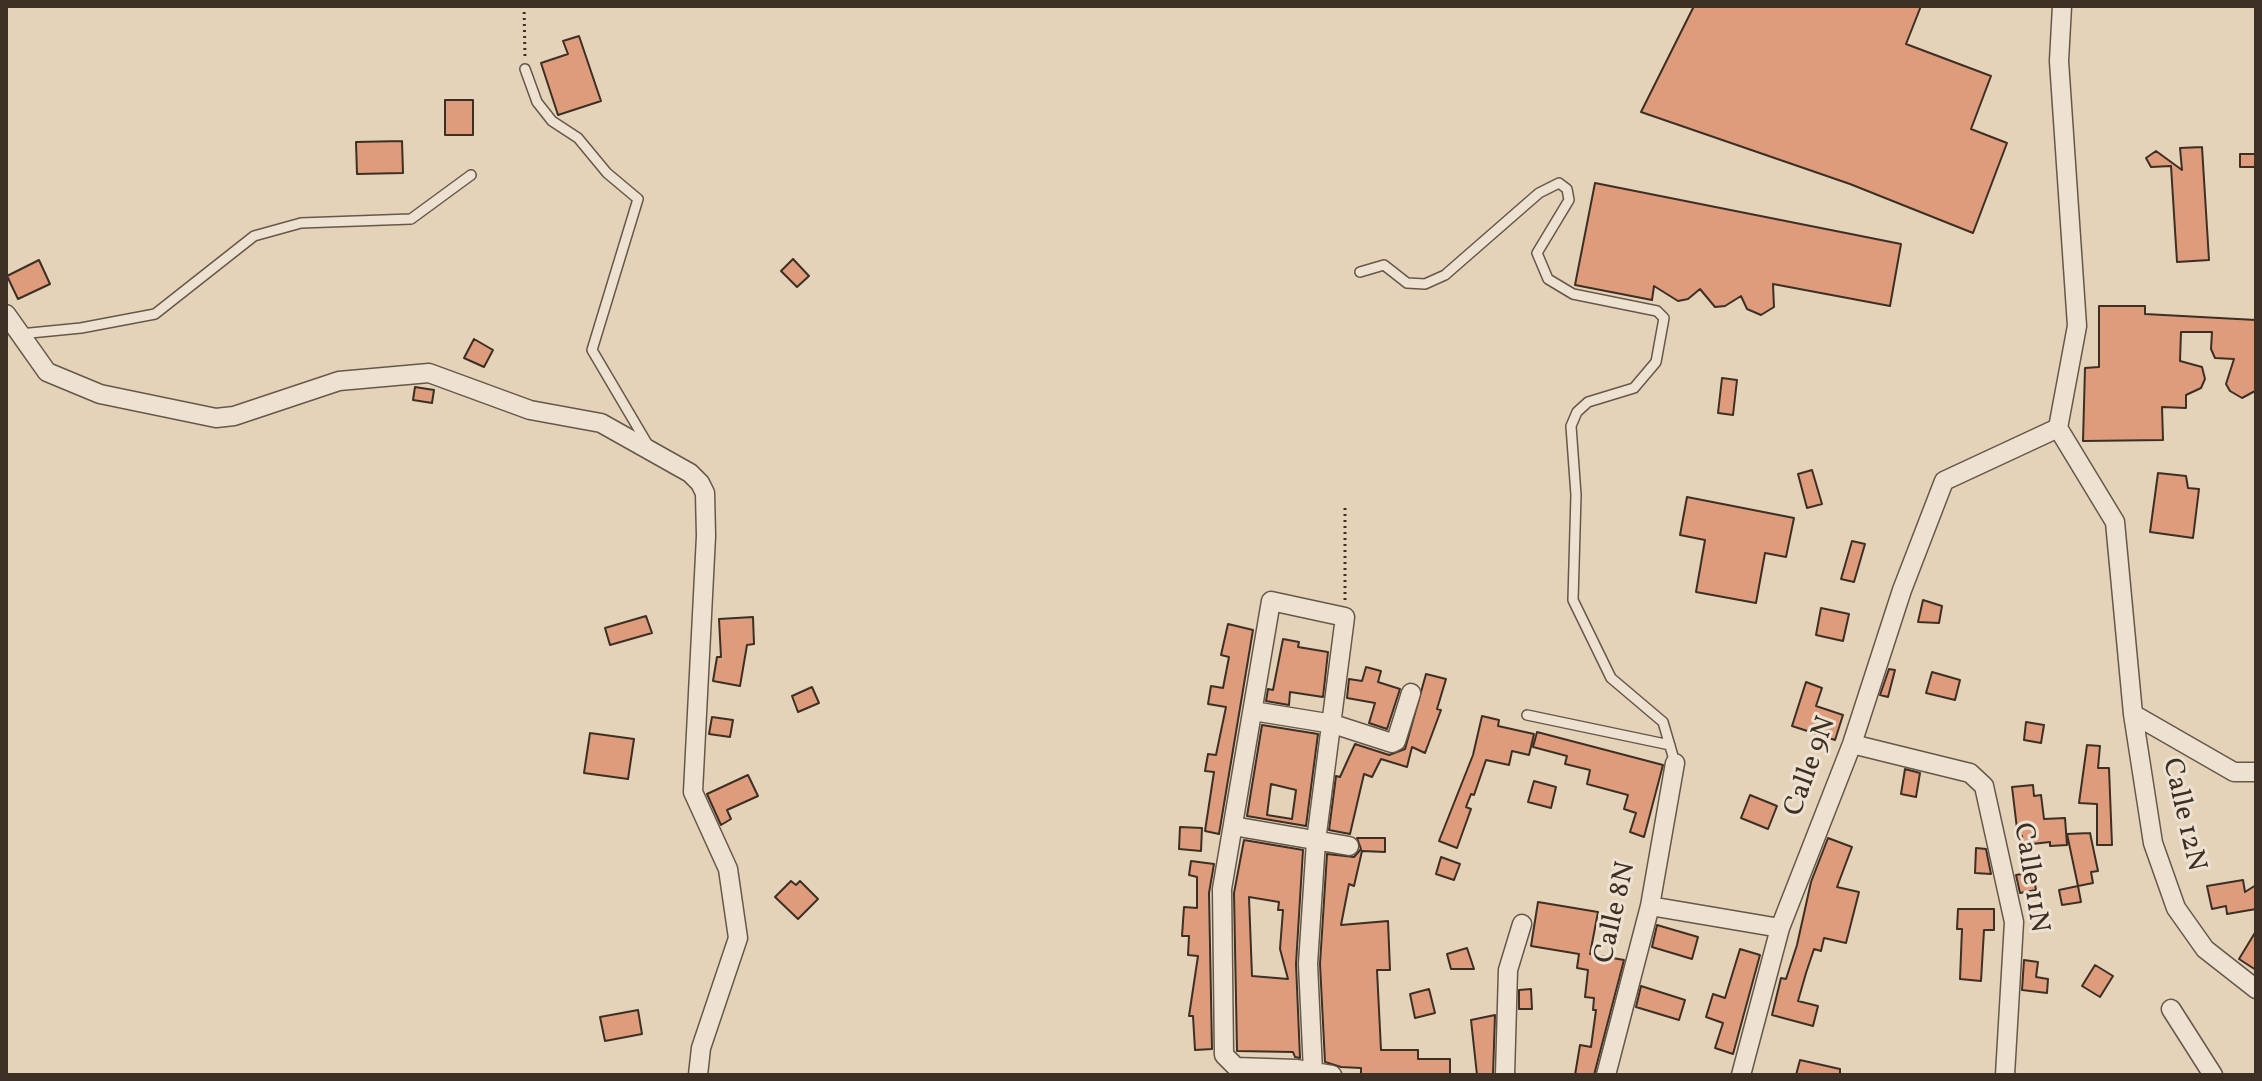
<!DOCTYPE html>
<html>
<head>
<meta charset="utf-8">
<style>
	body { margin:0 }
	#map { position:relative; width:2262px; height:1081px; overflow:hidden; background:#e4d2b9; font-family:Vollkorn,serif }
	canvas { display:block }
	.frame { position:absolute; inset:0; border:8px solid #3c2f24; pointer-events:none }
</style>
</head>
<body>
<div id="map">
<canvas width="2262" height="1081"></canvas>
<div class="frame"></div>
</div>
<script>
const c = document.querySelector('canvas').getContext('2d');
c.lineJoin = 'round';
function fillPath(path, color) { c.fillStyle = color; c.fill(path, 'evenodd'); }
const poly = rows => new Path2D(rows.map(r => 'M' + r).join(''));
function strokePath(path, color, width, dash) { c.strokeStyle = color; c.lineWidth = width; c.lineCap = dash ? 'butt' : 'round'; c.setLineDash(dash || []); c.stroke(path); }
function write(font, color, halo, rows, align = 'center') {
  c.font = font + ' Vollkorn,serif'; c.lineWidth = 6; c.setLineDash([]); c.textBaseline = 'middle'; c.strokeStyle = halo; c.fillStyle = color; for (const [text, x, y, turn = 0] of rows) {
    c.save(); c.translate(x, y); c.rotate((+turn || 0) * Math.PI / 180); c.textAlign = isNaN(turn) ? turn : align; if (halo) c.strokeText(text, 0, 0); c.fillText(text, 0, 0); c.restore();
  }
}
const building = poly([
	[1694,6,1921,6,1906,44,1991,76,1971,129,2007,143,1973,233,1850,184,1641,112,1694,6],
	[579,36,601,101,558,115,541,63,568,54,563,41,579,36],
	[445,100,473,100,473,135,445,135,445,100],
	[402,141,403,173,357,174,356,142,402,141],
	[2202,147,2209,260,2177,262,2171,166,2151,167,2146,158,2156,151,2182,170,2180,148,2202,147],
	[2240,154,2256,154,2256,167,2240,167,2240,154],
	[1595,183,1901,244,1890,306,1773,284,1774,307,1761,315,1747,309,1741,296,1725,306,1715,307,1700,289,1688,299,1678,301,1654,286,1652,300,1575,285,1595,183],
	[793,259,809,276,797,287,781,271,793,259],
	[39,260,50,284,18,299,7,276,39,260],
	[2099,306,2145,306,2145,314,2256,320,2255,391,2242,398,2230,391,2226,384,2234,359,2215,358,2211,349,2212,332,2181,332,2180,361,2202,367,2205,379,2201,388,2186,395,2186,408,2162,407,2163,440,2083,441,2085,368,2099,367,2099,306],
	[474,339,493,350,484,367,464,358,474,339],
	[1722,378,1737,380,1733,415,1718,413,1722,378],
	[415,387,434,390,432,403,413,400,415,387],
	[1812,470,1822,504,1807,508,1798,474,1812,470],
	[2158,473,2186,476,2188,488,2199,489,2193,538,2150,532,2158,473],
	[1687,497,1794,518,1786,557,1765,553,1756,603,1696,592,1705,540,1680,535,1687,497],
	[1852,541,1865,544,1854,582,1841,579,1852,541],
	[1923,600,1942,606,1939,623,1918,622,1923,600],
	[1821,608,1849,614,1843,641,1816,635,1821,608],
	[646,616,652,633,610,645,605,628,646,616],
	[753,617,754,644,747,645,740,686,713,681,717,657,721,657,719,619,753,617],
	[1228,624,1253,630,1219,834,1205,831,1214,772,1205,771,1208,754,1216,755,1226,707,1208,704,1211,686,1223,688,1229,657,1221,655,1228,624],
	[1283,639,1299,642,1298,647,1328,652,1323,697,1290,692,1289,705,1266,701,1268,689,1273,690,1283,639],
	[1366,667,1381,671,1378,682,1400,689,1387,729,1369,723,1375,703,1347,698,1349,679,1362,681,1366,667],
	[1889,669,1895,670,1888,697,1880,695,1889,669],
	[1932,672,1960,680,1955,700,1926,693,1932,672],
	[1426,674,1446,679,1437,709,1441,710,1425,753,1412,747,1407,767,1381,759,1372,777,1364,774,1350,834,1329,830,1336,776,1340,777,1355,744,1389,755,1405,749,1426,674],
	[1806,682,1822,688,1816,706,1843,715,1835,740,1792,726,1806,682],
	[812,687,819,703,798,712,792,696,812,687],
	[1482,716,1499,720,1498,726,1534,734,1529,755,1512,751,1509,765,1486,760,1474,795,1471,794,1466,807,1471,809,1457,848,1439,841,1473,755,1482,716],
	[712,717,733,720,730,737,709,734,712,717],
	[2026,722,2044,725,2041,743,2024,740,2026,722],
	[1262,725,1318,734,1306,826,1247,816,1262,725],
	[1271,784,1296,790,1292,819,1267,815,1271,784],
	[1537,732,1663,765,1644,837,1630,832,1636,813,1624,809,1628,795,1587,784,1590,770,1565,764,1567,756,1533,747,1537,732],
	[590,733,634,739,628,779,584,773,590,733],
	[2087,745,2100,746,2098,768,2109,768,2112,845,2097,845,2097,804,2079,803,2087,745],
	[1905,769,1920,773,1916,797,1901,794,1905,769],
	[748,775,758,796,727,810,731,819,721,825,707,794,748,775],
	[1534,781,1556,787,1551,808,1528,802,1534,781],
	[2033,785,2034,796,2041,795,2044,819,2065,818,2067,845,2050,846,2050,842,2023,845,2022,836,2018,837,2012,787,2033,785],
	[1750,795,1777,806,1768,829,1741,818,1750,795],
	[1180,827,1202,828,1201,851,1179,849,1180,827],
	[2090,833,2098,871,2091,872,2093,883,2078,886,2067,834,2090,833],
	[1357,838,1385,838,1385,852,1362,851,1354,886,1349,884,1341,925,1388,921,1390,970,1377,970,1381,1050,1418,1050,1418,1059,1450,1059,1450,1075,1361,1074,1361,1068,1341,1067,1325,1062,1320,964,1327,854,1354,857,1361,849,1357,838],
	[1828,838,1852,847,1837,887,1859,892,1846,943,1824,938,1821,951,1814,949,1806,973,1798,1001,1818,1006,1813,1026,1772,1015,1781,978,1786,979,1797,945,1811,882,1828,838],
	[1244,840,1303,850,1296,964,1300,1058,1295,1057,1293,1052,1237,1051,1234,893,1244,840],
	[1249,897,1279,902,1278,910,1283,910,1280,949,1288,979,1252,976,1249,897],
	[1976,848,1986,849,1991,874,1975,873,1976,848],
	[1441,857,1460,864,1454,880,1436,874,1441,857],
	[1191,861,1214,864,1209,893,1212,1049,1195,1050,1193,1016,1189,1016,1198,956,1188,955,1189,936,1182,936,1184,907,1197,908,1197,877,1189,875,1191,861],
	[2033,872,2036,890,2020,893,2016,875,2033,872],
	[2243,880,2245,892,2256,885,2256,909,2227,914,2226,906,2212,909,2207,886,2243,880],
	[791,881,796,885,800,881,818,899,798,919,775,897,791,881],
	[2078,886,2081,902,2062,905,2059,890,2078,886],
	[1538,902,1598,912,1590,954,1624,960,1594,1075,1575,1075,1580,1045,1591,1047,1596,1010,1593,1010,1594,998,1585,997,1588,970,1577,968,1579,954,1531,946,1538,902],
	[1958,909,1994,909,1994,930,1984,930,1981,981,1960,979,1962,929,1957,929,1958,909],
	[1657,925,1698,937,1692,959,1652,947,1657,925],
	[2256,931,2256,970,2239,959,2256,931],
	[1467,948,1474,969,1451,969,1447,954,1467,948],
	[1740,949,1760,955,1733,1054,1715,1048,1723,1023,1706,1017,1713,994,1725,998,1740,949],
	[2024,960,2038,962,2036,977,2048,979,2047,993,2022,990,2024,960],
	[2095,965,2113,976,2100,997,2082,986,2095,965],
	[1641,986,1685,1000,1679,1020,1636,1007,1641,986],
	[1429,989,1435,1013,1415,1018,1410,994,1429,989],
	[1531,989,1532,1009,1519,1009,1519,990,1531,989],
	[638,1010,642,1034,605,1041,600,1017,638,1010],
	[1495,1015,1493,1075,1477,1075,1471,1020,1495,1015],
	[1800,1060,1840,1069,1840,1075,1796,1075,1800,1060]
]);
fillPath(building, '#df9c7d');
strokePath(building, '#3c2f24', 2);
const lane = poly([
	[525,69,537,102,552,121,578,138,607,173,638,199,592,350,648,445],
	[1360,272,1384,265,1407,283,1425,284,1445,275,1539,193,1559,183,1567,189,1569,200,1537,253,1548,279,1573,294,1657,311,1664,318,1656,362,1634,388,1588,402,1577,412,1571,426,1576,495,1573,600,1611,678,1663,722,1675,763],
	[20,334,81,328,155,314,254,236,301,223,411,219,471,175],
	[1527,715,1670,745]
]);
const street = poly([
	[2062,6,2059,61,2077,326,2058,428,2115,522,2133,714,2153,843,2176,908,2205,949,2256,989],
	[6,314,47,372,100,394,216,418,234,416,339,381,429,373,530,410,601,423,690,473,700,483,705,493,706,536,693,792,728,869,738,938,701,1048,698,1075],
	[1253,711,1333,724,1392,743,1396,741,1411,693],
	[2133,714,2234,772,2256,772],
	[1852,744,1970,773,1984,786,2014,922,2005,1075],
	[1233,826,1349,846],
	[1650,906,1780,928],
	[2171,1009,2213,1075],
	[1313,1071,1308,964,1316,841,1345,617,1271,601,1222,889,1224,1055,1236,1067,1296,1069,1332,1075],
	[1505,1075,1508,970,1522,924],
	[1606,1075,1650,906,1675,763],
	[1741,1075,1780,928,1852,744,1902,590,1944,481,2058,428]
]);
strokePath(lane, '#665849', 12);
strokePath(street, '#665849', 21);
strokePath(poly([
	[524,6,525,58],
	[1345,508,1345,601]
]), '#3c2f24', 3, [2, 4]);
strokePath(lane, '#ede2d2', 9);
strokePath(street, '#ede2d2', 18);
write('28px', '#3c2f24', '#ede2d2', [
	["Calle 9N",1812,767,-70],
	["Calle 12N",2182,815,77],
	["Calle 11N",2029,878,81],
	["Calle 8N",1617,913,-77]
]);
</script>
</body>
</html>
